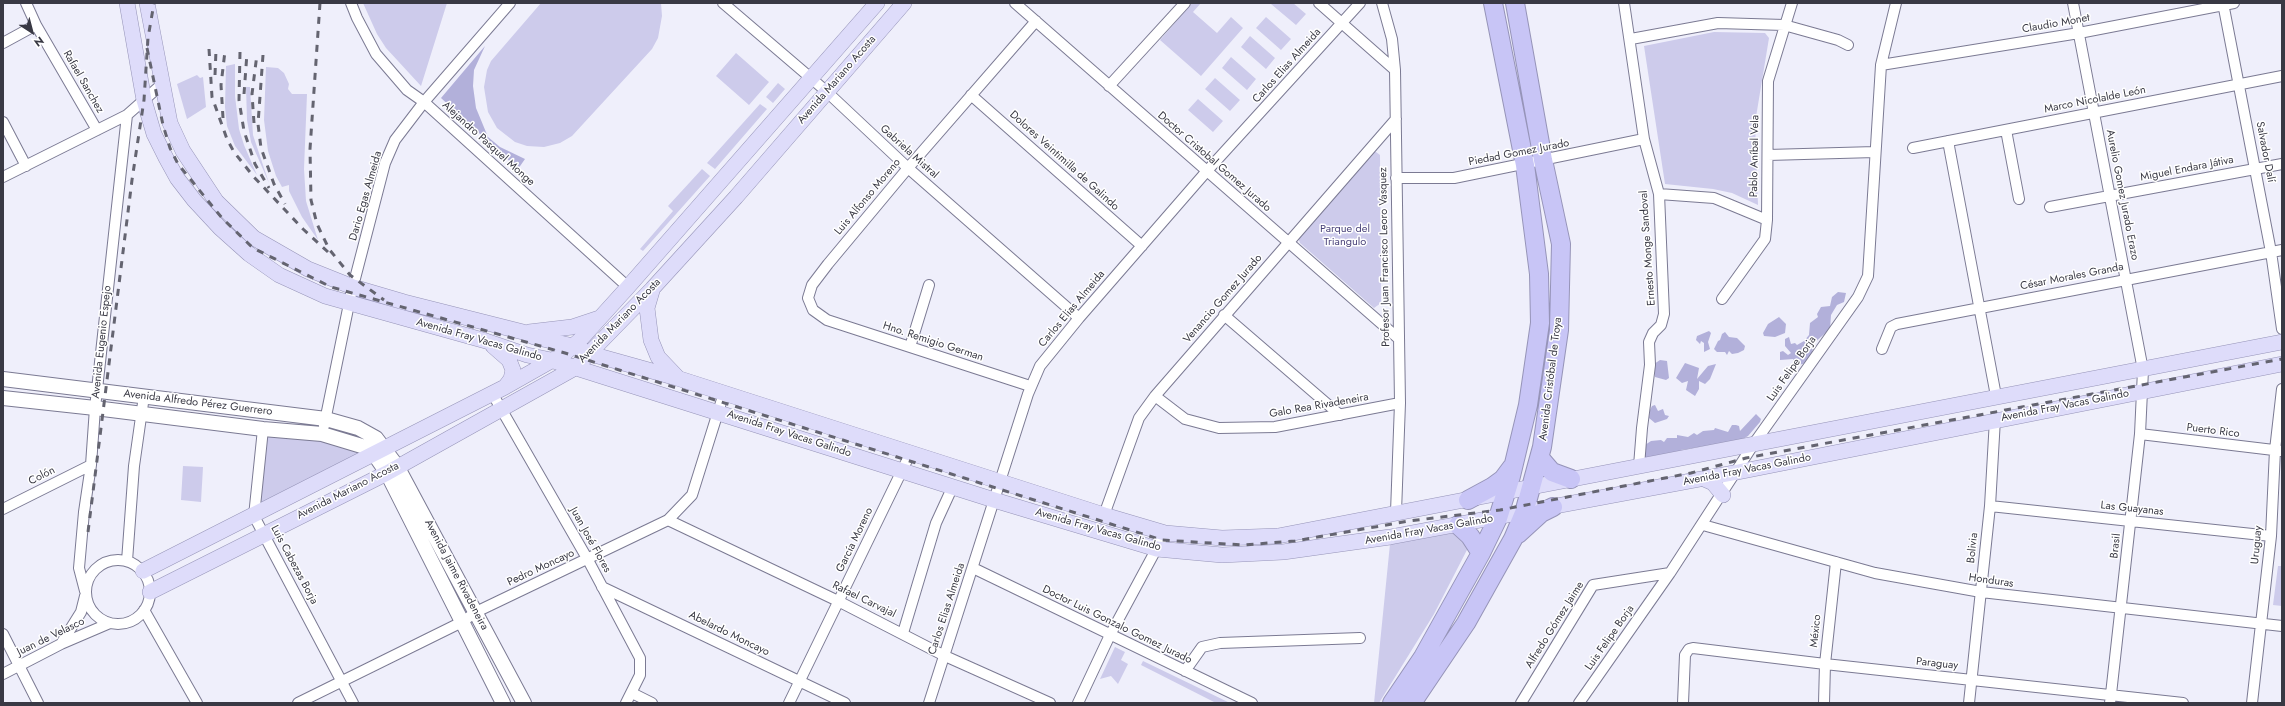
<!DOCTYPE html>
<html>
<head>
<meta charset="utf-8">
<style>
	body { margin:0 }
	#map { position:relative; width:2285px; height:706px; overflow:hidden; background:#efeffb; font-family:Jost,sans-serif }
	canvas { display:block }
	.frame { position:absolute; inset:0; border:4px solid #393944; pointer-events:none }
	.north { position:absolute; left:12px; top:12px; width:40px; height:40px; -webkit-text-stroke:3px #fff; paint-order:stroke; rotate:144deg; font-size:11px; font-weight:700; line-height:16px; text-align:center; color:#393944 }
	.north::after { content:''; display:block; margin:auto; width:14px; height:18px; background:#393944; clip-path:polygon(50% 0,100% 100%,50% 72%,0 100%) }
</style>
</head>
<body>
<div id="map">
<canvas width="2285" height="706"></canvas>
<div class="frame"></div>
<div class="north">N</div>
</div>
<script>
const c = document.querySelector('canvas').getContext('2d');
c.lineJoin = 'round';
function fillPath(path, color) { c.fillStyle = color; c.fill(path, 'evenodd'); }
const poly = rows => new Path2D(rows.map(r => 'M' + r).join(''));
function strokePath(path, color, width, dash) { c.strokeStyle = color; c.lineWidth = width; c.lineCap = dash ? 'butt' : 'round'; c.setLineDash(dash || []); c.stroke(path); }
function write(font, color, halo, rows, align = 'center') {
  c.font = font + ' Jost,sans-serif'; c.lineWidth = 3; c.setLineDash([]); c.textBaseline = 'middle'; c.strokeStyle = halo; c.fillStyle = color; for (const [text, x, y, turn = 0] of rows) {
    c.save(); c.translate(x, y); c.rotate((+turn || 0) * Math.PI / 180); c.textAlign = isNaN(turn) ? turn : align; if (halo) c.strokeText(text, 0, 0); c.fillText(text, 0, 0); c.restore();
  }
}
fillPath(poly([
	[363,3,447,3,421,86,386,48,377,34],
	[541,3,661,3,662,16,658,38,652,49,572,136,560,143,544,147,527,146,515,142,497,128,488,112,484,87,487,70,491,61],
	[1192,3,1201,3,1193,12,1217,33,1231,17,1243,28,1201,76,1160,40],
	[1293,3,1306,14,1296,25,1271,4],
	[1266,17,1291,39,1281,50,1256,28],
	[1714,32,1765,33,1769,38,1755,123,1758,205,1732,193,1713,189,1665,184,1644,46],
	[1250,36,1275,58,1266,69,1241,47],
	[736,53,769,82,749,105,716,76],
	[1231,57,1256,79,1247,90,1222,68],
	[235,64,235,96,239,129,244,145,257,175,235,146,227,126,225,107,226,66],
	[266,67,278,68,284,73,289,84,288,89,292,94,307,94,304,169,306,201,318,240,302,217,289,191,289,185,282,187,276,176,268,151,264,120],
	[197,75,200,78,203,77,206,107,187,119,177,84],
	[1215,78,1240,100,1230,111,1205,89],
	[778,83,785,89,773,103,766,97],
	[246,87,250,87,253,135,269,183,251,142,247,120],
	[1198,99,1223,121,1213,132,1188,110],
	[760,104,767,109,715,169,707,163],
	[1372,152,1376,152,1380,155,1381,303,1374,308,1300,243,1298,238],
	[702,169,710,176,643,251,640,249,673,211,668,206],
	[266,433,331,440,365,453,258,505],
	[183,466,203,467,201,502,181,500],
	[1457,532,1469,546,1434,614,1379,703,1374,703,1390,544],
	[2278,566,2282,566,2282,606,2273,605],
	[1115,647,1125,652,1121,660,1128,664,1118,684,1111,676,1100,679],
	[1143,661,1230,703,1216,703,1141,665]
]), '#cdcbeb');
fillPath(poly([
	[485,46,474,70,473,86,476,108,488,137,500,147,525,159,518,169,441,98],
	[1838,292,1846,293,1844,302,1837,305,1831,315,1830,329,1813,344,1812,356,1803,364,1796,365,1793,359,1780,360,1780,352,1783,351,1788,355,1791,353,1785,346,1785,339,1789,337,1791,344,1795,343,1797,345,1804,341,1809,335,1810,323,1818,317,1817,314,1821,307,1830,306,1832,297],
	[1779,317,1786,324,1785,333,1775,337,1764,336,1763,333,1768,324],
	[1709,331,1711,333,1708,342,1710,349,1704,352,1704,343,1701,341,1700,344,1696,340,1697,336],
	[1725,332,1729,337,1737,338,1745,346,1744,350,1738,353,1732,354,1729,351,1727,355,1725,352,1717,352,1714,349,1718,341,1720,340,1722,334],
	[1660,360,1667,361,1669,378,1666,380,1655,377,1654,364],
	[1685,363,1699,368,1697,379,1708,366,1716,364,1710,379,1705,384,1699,381,1699,389,1695,396,1686,390,1688,381,1682,383,1676,378],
	[1655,405,1658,411,1663,409,1665,415,1669,416,1667,419,1655,423,1649,418,1650,410,1652,406],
	[1756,414,1761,419,1760,422,1748,436,1741,440,1681,450,1680,453,1663,456,1643,458,1645,445,1651,441,1661,440,1664,442,1667,438,1677,438,1677,435,1688,437,1694,433,1697,435,1703,431,1714,430,1715,428,1728,432,1732,425,1736,425,1739,426,1740,431]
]), '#b2b0da');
const street = poly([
	[26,3,36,25,97,130],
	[351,3,357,18,376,54,407,90,424,102,628,287],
	[723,3,826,91,908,168,1079,318],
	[1015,3,1399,339],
	[1319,3,1395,70],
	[1382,3,1392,39,1395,70,1400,403,1396,512],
	[1624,3,1644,139,1659,194,1664,314,1661,325,1653,333,1649,342,1650,365,1642,428,1639,466],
	[2073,3,2143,370,2140,434,2110,703],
	[2223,3,2271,252,2282,329],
	[1631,39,1718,23,1784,25,1838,40,1848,45],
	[3,43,36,25],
	[1881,65,2079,33,2234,3],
	[1109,86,1185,3],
	[971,95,1142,246],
	[3,122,26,166],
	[2006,130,2019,199],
	[1948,141,1996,396],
	[1913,148,2282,76],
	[1768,155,1875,152],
	[3,177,127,115,161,85],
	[1396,178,1454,178,1644,139],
	[1659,194,1714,198,1767,220],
	[2050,207,2282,164],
	[1722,299,1765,239,1767,220,1768,81,1792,3],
	[1224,315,1340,415],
	[910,347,929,285],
	[1882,349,1891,327,1897,324,2282,250],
	[1030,386,827,320,813,310,808,298,812,285,828,264,908,168,1036,21],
	[492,393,588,560,640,658,640,675,626,703],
	[1155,396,1185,419,1219,428,1275,427,1400,403],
	[324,426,351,294,385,163,395,140,424,102,510,3],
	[263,429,254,516,353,703],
	[2140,434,2282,451],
	[1990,506,2271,536],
	[3,509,91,465],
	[1104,515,1139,418,1155,396,1396,119],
	[668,520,838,601,945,656,1050,703],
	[1703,525,1875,573,1981,592,2282,626],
	'86 592a32 32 0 1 1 64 0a32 32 0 1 1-64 0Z',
	[127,561,134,466,144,396],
	[973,568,1252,703],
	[602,587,845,703],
	[85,591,79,568,84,512,91,465,95,408,127,115],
	[144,610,197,703],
	[903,633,936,523,953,486],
	[3,634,38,703],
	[61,644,81,612,85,596],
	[1185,671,1202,647,1220,643,1360,638],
	[3,674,61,644,110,623],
	[632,693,652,703],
	[298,703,462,622,476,612,668,520,692,495,724,393],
	[789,703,911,452],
	[929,703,1028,394,1040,366,1079,318,1206,172,1360,3],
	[1078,703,1110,635,1165,533],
	[1521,703,1593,585,1670,573],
	[1579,703,1670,573,1755,442,1858,297,1868,276,1881,65,1896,3],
	[1683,703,1685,655,1689,649,1693,648,1825,664,2183,703],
	[1824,703,1825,664,1836,562],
	[1969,703,1990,506,1995,419],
	[2252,703,2271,536,2275,450,2282,389]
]);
const secondary = poly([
	[3,379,326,419,358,428,376,438,397,466,524,703],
	[3,398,95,408,263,429,322,434,365,447,374,454,387,473,503,703]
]);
const primary = poly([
	[127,3,144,100,154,134,166,158,177,178,194,200,220,228,249,254,279,275,325,296,486,341,527,355,551,360,994,500,1157,549,1222,555,1283,552,1390,537,1738,472,2282,364],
	[147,3,170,123,183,151,216,201,254,238,308,269,353,287,404,302,523,332,534,337,573,346,591,354,677,378,1104,515,1165,533,1222,538,1278,536,2282,342],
	[652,291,647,308,651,340,658,357,677,377],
	[529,332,572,327,599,318],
	[493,346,509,360,513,370,511,379,505,387],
	[1704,479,1713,483,1723,495],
	[143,571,505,387,565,353,581,339,628,287,877,3],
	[150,592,387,473,575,368,652,289,736,197,904,3]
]);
const highway = poly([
	[1540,458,1552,472,1571,479],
	[1468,500,1492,487,1503,479,1512,467],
	[1458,525,1470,536,1481,553],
	[1518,534,1541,513,1553,507],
	[1392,703,1423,657,1481,553,1498,518,1511,476,1528,405,1540,323,1539,274,1525,165,1493,3],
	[1412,703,1466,623,1513,539,1524,513,1542,447,1559,330,1561,244,1543,160,1515,3]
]);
strokePath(street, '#7b7a93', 12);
strokePath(secondary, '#7b7a93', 16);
strokePath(primary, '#9694b8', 16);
strokePath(highway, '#9694b8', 20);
strokePath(street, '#fff', 10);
strokePath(secondary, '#fff', 14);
strokePath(primary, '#dedcfa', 15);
strokePath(highway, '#c8c5f6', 18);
strokePath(poly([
	[320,3,310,149,311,200,317,224,329,249,350,275,384,300],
	[147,48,163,125,170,148,178,164,222,218,253,248,331,287,565,353,1162,540,1243,545,1295,541,1409,521,1500,510,1691,473,1746,458,2282,359],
	[209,49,212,97,227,139,234,152,253,176,303,229,328,252],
	[240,52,239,100,244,131,255,164,269,188],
	[263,55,258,124,261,148,274,184,285,204],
	[215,75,216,50],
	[244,94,247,53],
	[223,118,221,85,225,51],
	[254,123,252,94,257,54],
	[88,532,132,180,144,100,148,38,154,3]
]), '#646470', 3, [7, 7]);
write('11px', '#393944', '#fff', [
	["Claudio Monet",2056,24,-10],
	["Carlos Elias Almeida",1287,66,-48],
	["Avenida Mariano Acosta",837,80,-49],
	["Rafael Sanchez",83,82,60],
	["Marco Nicolalde León",2095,100,-11],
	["Alejandro Pasquel Monge",488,144,42],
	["Gabriela Mistral",909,152,42],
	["Salvador Dalí",2265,152,79],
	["Piedad Gomez Jurado",1519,153,-11],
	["Pablo Aníbal Vela",1755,156,-89],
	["Dolores Veintimilla de Galindo",1064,161,42],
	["Doctor Cristobal Gomez Jurado",1214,162,41],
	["Miguel Endara Játiva",2187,169,-11],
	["Aurelio Gomez Jurado Erazo",2122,195,79],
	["Dario Egas Almeida",366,196,-74],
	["Luis Alfonso Moreno",868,197,-50],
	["Ernesto Monge Sandoval",1648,248,-94],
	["Profesor Juan Francisco Leoro Vasquez",1385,257,-91],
	["César Morales Granda",2072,277,-11],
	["Venancio Gomez Jurado",1223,299,-49],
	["Carlos Elias Almeida",1072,309,-50],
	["Avenida Mariano Acosta",620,321,-46],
	["Avenida Fray Vacas Galindo",479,340,16],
	["Avenida Eugenio Espejo",102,342,-84],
	["Hno. Remigio German",933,342,18],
	["Luis Felipe Borja",1792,369,-55],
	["Avenida Cristóbal de Troya",1551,379,-83],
	["Avenida Alfredo Pérez Guerrero",198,403,7],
	["Galo Rea Rivadeneira",1319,406,-10],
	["Avenida Fray Vacas Galindo",2065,406,-11],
	["Puerto Rico",2213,431,7],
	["Avenida Fray Vacas Galindo",789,434,18],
	["Avenida Fray Vacas Galindo",1747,470,-11],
	["Colón",42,476,-27],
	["Avenida Mariano Acosta",348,491,-27],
	["Las Guayanas",2132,509,6],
	["Avenida Fray Vacas Galindo",1098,530,16],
	["Avenida Fray Vacas Galindo",1429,530,-10],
	["Juan José Flores",590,540,61],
	["García Moreno",855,540,-64],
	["Uruguay",2257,545,-85],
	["Brasil",2116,546,-84],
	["Bolivia",1973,548,-84],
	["Luis Cabezas Borja",294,565,62],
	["Pedro Moncayo",541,568,-25],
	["Avenida Jaime Rivadeneira",456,575,62],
	["Honduras",1991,581,8],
	["Rafael Carvajal",864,600,26],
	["Carlos Elias Almeida",947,609,-72],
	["Doctor Luis Gonzalo Gomez Jurado",1117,625,26],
	["Alfredo Gómez Jaime",1555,625,-58],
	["México",1816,631,-84],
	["Abelardo Moncayo",729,634,26],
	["Juan de Velasco",51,637,-26],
	["Luis Felipe Borja",1610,638,-55],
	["Paraguay",1937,664,6]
]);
write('11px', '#4a437a', '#fff', [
	["Parque del",1345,229],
	["Triangulo",1345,242]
]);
</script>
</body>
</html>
